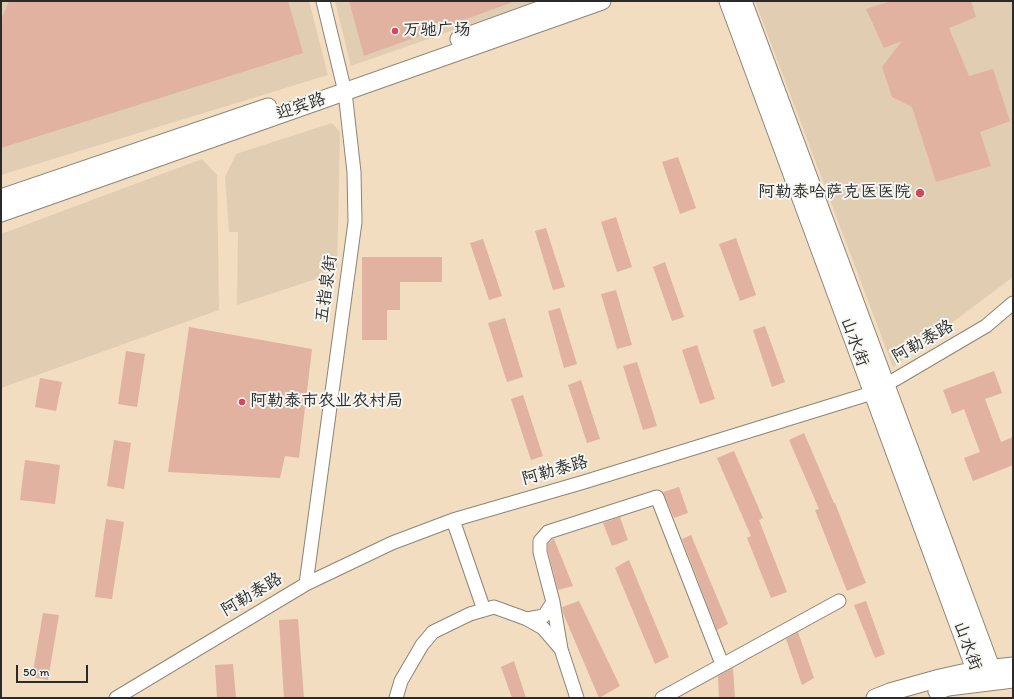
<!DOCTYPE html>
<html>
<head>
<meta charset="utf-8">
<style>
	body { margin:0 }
	#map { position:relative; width:1014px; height:699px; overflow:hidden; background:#f2ddc1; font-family:Itim,sans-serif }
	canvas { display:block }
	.frame { position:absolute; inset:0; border:2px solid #2b2b2b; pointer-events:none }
	.scale { position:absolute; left:16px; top:665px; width:72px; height:18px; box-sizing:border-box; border:2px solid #2b2b2b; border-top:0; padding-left:5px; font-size:12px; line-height:14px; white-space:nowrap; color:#2b2b2b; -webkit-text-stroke:3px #f6f6f2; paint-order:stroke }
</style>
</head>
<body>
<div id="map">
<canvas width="1014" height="699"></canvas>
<div class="frame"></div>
<div class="scale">50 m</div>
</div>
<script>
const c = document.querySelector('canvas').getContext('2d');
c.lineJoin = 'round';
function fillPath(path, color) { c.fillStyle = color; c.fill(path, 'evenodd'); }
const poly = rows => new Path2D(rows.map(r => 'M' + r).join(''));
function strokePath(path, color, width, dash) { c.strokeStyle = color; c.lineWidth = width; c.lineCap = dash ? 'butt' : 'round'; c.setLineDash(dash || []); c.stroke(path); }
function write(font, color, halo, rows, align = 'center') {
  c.font = font + ' Itim,"LXGW WenKai TC",sans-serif'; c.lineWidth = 4; c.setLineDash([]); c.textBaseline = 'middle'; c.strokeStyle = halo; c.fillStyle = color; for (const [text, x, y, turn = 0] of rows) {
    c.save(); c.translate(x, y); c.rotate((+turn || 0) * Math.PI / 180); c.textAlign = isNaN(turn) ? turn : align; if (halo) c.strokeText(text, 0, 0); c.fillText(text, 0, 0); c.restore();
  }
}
fillPath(poly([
	[1,1,309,1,328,75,1,175],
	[335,1,537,1,351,66],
	[755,1,1013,1,1013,277,893,367],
	[332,123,340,132,337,272,237,305,238,232,229,232,225,177,236,154],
	[202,159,217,175,219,310,1,388,1,234]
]), '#e1cdb2');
fillPath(poly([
	[9,1,288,1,303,53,1,148,1,20],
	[349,1,512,1,513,2,364,56],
	[891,1,971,1,976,17,949,28,969,76,993,69,1010,121,980,132,991,166,936,182,912,107,892,97,882,67,902,41,884,48,866,9],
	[678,157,696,208,680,214,662,162],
	[616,217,632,267,617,272,601,222],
	[546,228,565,287,553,290,535,231],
	[736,238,756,295,740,301,719,244],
	[483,239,502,296,489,300,470,243],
	[362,257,442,257,442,282,400,282,400,310,387,310,387,340,362,340],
	[665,262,684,317,672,321,653,267],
	[616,290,632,345,617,349,601,294],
	[560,308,577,364,564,368,548,311],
	[505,318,523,377,507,382,488,323],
	[765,326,785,382,772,387,753,330],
	[189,327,312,349,299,458,285,456,280,478,168,472],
	[697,345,715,399,700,404,682,350],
	[126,351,145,354,137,407,118,404],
	[637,362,657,426,643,430,623,366],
	[994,371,1002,393,985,399,1001,442,1013,437,1013,465,973,481,964,458,980,452,964,409,952,414,943,390],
	[40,378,62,382,56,411,35,407],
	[581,380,600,439,587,443,568,385],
	[523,395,543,456,531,460,511,399],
	[804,433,834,503,835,503,866,583,847,591,815,510,819,509,789,440],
	[114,440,131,443,124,489,107,486],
	[734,451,763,518,759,520,787,592,771,598,747,538,751,536,717,458],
	[25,460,60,465,55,504,20,500],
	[679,487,688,513,674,518,663,492],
	[620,517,628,540,612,546,603,523],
	[106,519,124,522,112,599,95,597],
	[691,535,728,624,717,630,682,539],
	[553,539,554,539,573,586,558,590,548,551,548,544],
	[629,560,669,657,655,664,615,568],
	[579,601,620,686,599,698,563,613,562,607],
	[866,601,885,654,875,658,854,605],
	[43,613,59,615,48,680,32,677],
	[298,619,304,698,284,698,279,620],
	[798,632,814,678,802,685,786,639],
	[514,661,526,698,512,698,501,667],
	[233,664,236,698,217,698,215,665],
	[733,668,735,698,719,698,718,676]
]), '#e0b29f');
const minor = poly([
	[453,520,484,610],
	[306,584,355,222,354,172,345,92,323,1],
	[527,619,544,616,553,602],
	[561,649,553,602,540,552,540,541,548,532,657,497,722,664],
	[116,698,306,584,392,543,453,520,584,482,872,393,986,326,1013,303],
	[396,698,401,681,422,645,433,632,470,614,494,607,527,619,543,628,561,649,577,698],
	[662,698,839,601]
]);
const major = poly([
	[728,1,980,683],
	[743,1,996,681],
	[459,39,564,1],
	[1,198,268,107],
	[1,213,602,1],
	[937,691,948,687,1013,679],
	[875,698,890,692,940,678,976,670,1013,666]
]);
strokePath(minor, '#8e8476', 15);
strokePath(major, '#8e8476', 19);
strokePath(minor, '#fff', 13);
strokePath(major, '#fff', 17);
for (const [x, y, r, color] of [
	[395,31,4,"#d1495b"],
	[920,193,5,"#d1495b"],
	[242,402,4,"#d1495b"]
]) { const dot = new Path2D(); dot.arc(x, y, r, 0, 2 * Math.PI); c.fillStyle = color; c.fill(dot); strokePath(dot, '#f6f6f2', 1.5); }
write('17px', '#2b2b2b', '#f6f6f2', [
	["万驰广场",403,31],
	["阿勒泰哈萨克医医院",911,193,"right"],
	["阿勒泰市农业农村局",250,402]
], 'left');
write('17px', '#2b2b2b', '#f6f6f2', [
	["迎宾路",301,107,-19],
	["五指泉街",327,289,-82],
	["山水街",854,342,70],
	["阿勒泰路",923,342,-30],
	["阿勒泰路",555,471,-16],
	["阿勒泰路",252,595,-31],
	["山水街",967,646,70]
]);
</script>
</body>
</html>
